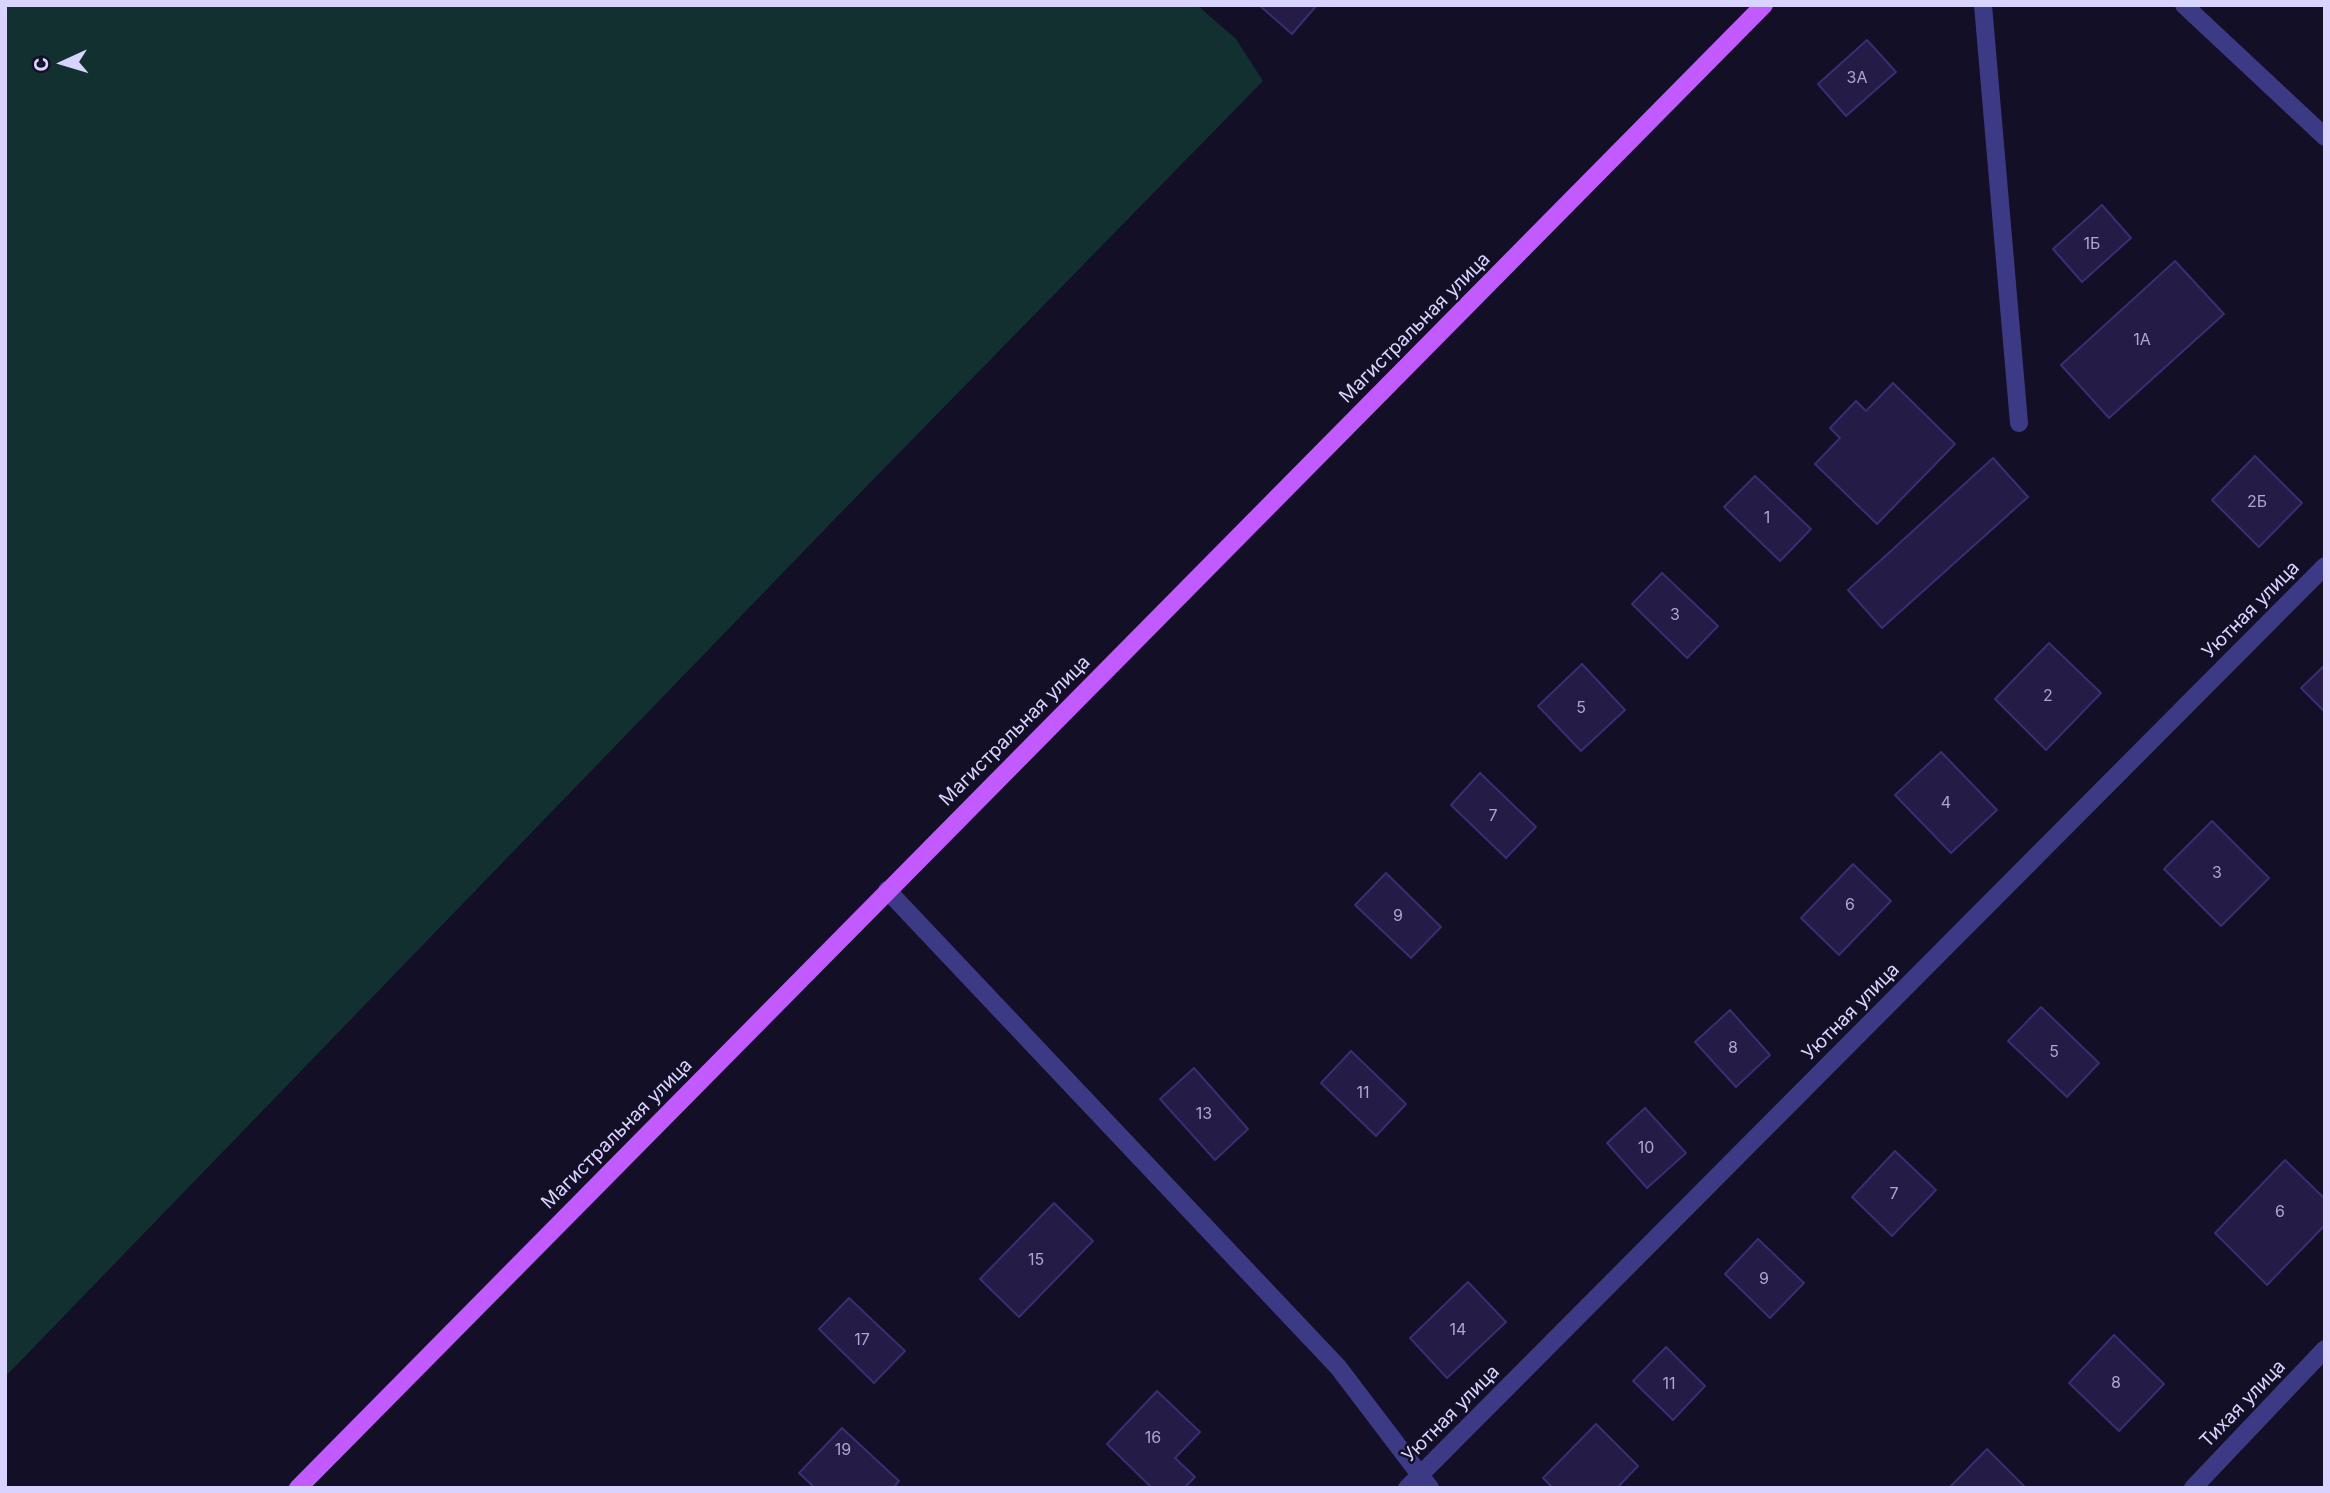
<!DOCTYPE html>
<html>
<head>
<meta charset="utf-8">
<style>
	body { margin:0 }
	#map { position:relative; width:2330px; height:1493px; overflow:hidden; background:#130f26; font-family:Inter,sans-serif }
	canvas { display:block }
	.frame { position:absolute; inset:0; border:7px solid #d9d4ff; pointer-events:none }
	.north { position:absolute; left:28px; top:28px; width:70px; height:70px; -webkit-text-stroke:5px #130f26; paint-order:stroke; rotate:266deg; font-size:19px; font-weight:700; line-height:28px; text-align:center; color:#d9d4ff }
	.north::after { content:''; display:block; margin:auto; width:24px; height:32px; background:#d9d4ff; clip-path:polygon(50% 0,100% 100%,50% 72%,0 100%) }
</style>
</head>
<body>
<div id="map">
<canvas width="2330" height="1493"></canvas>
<div class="frame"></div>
<div class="north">С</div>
</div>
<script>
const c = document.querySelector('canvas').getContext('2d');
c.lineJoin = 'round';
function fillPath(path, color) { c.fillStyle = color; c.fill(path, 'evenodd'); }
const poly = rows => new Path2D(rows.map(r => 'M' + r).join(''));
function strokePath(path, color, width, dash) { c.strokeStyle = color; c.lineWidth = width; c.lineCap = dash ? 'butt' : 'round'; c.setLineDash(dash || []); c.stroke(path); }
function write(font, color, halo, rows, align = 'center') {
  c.font = font + ' Inter,sans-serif'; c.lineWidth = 5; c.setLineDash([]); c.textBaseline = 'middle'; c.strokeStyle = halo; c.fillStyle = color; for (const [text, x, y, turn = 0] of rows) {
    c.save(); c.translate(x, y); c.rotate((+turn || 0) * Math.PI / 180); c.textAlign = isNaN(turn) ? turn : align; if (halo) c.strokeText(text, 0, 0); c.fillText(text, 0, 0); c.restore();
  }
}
fillPath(poly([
	[5,5,1197,5,1236,39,1263,81,859,494,5,1377]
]), '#12302f');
const building = poly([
	[1259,5,1317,5,1292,34,1259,5],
	[1867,40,1896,72,1846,116,1818,84,1867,40],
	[2102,205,2131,238,2082,282,2053,249,2102,205],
	[2175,261,2224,314,2109,418,2061,365,2175,261],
	[1893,383,1955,444,1877,524,1815,464,1840,438,1830,428,1856,401,1866,411,1893,383],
	[2255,456,2302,503,2259,547,2212,500,2255,456],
	[1993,458,2028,497,1882,628,1848,590,1993,458],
	[1755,476,1811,529,1780,561,1724,507,1755,476],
	[1662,573,1718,626,1687,658,1632,604,1662,573],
	[2049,643,2101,693,2046,750,1995,699,2049,643],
	[1582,664,1625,710,1581,751,1538,706,1582,664],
	[2325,665,2325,712,2301,688,2325,665],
	[1941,752,1997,810,1951,853,1895,795,1941,752],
	[1480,773,1536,827,1506,858,1451,805,1480,773],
	[2212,821,2269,878,2221,926,2164,869,2212,821],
	[1853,864,1891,901,1839,955,1801,918,1853,864],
	[1386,873,1441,927,1411,958,1355,905,1386,873],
	[2041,1007,2099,1063,2067,1097,2008,1041,2041,1007],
	[1730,1010,1770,1055,1736,1087,1695,1042,1730,1010],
	[1351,1051,1406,1104,1376,1136,1321,1083,1351,1051],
	[1194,1068,1248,1129,1215,1160,1160,1099,1194,1068],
	[1645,1108,1686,1153,1647,1188,1607,1143,1645,1108],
	[1895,1151,1936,1190,1892,1236,1852,1197,1895,1151],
	[2285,1160,2325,1199,2325,1225,2267,1285,2215,1233,2285,1160],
	[1054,1203,1093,1241,1019,1317,980,1279,1054,1203],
	[1758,1239,1804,1283,1770,1318,1725,1274,1758,1239],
	[1468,1282,1506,1322,1447,1378,1410,1338,1468,1282],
	[849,1298,905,1351,874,1383,819,1329,849,1298],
	[2114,1335,2164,1384,2119,1431,2069,1383,2114,1335],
	[1666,1347,1705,1386,1673,1420,1633,1381,1666,1347],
	[1157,1391,1200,1432,1175,1458,1195,1477,1184,1488,1152,1488,1107,1444,1157,1391],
	[1596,1424,1638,1466,1617,1488,1553,1488,1543,1478,1596,1424],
	[842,1428,899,1481,893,1488,815,1488,799,1473,842,1428],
	[1987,1449,2026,1488,1949,1488,1987,1449]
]);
fillPath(building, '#241b47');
strokePath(building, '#3b2d73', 2);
strokePath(poly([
	[1983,5,2019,423],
	[2184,5,2325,137],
	[887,890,1338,1367,1430,1488],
	[1407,1488,2325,566],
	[2193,1488,2325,1349]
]), '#3d3a85', 18);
strokePath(poly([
	[298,1488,1764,5]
]), '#c25bff', 18);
write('16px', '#aca6d1', null, [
	["3А",1857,78],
	["1Б",2092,244],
	["1А",2142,340],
	["2Б",2257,502],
	["1",1767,518],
	["3",1675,615],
	["2",2048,696],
	["5",1581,708],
	["4",1946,803],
	["7",1493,816],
	["3",2217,873],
	["6",1850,905],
	["9",1398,916],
	["8",1733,1048],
	["5",2054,1052],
	["11",1363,1093],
	["13",1204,1114],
	["10",1646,1148],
	["7",1894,1194],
	["6",2280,1212],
	["15",1036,1260],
	["9",1764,1279],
	["14",1458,1330],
	["17",862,1340],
	["8",2116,1383],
	["11",1669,1384],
	["16",1153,1438],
	["19",843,1450]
]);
write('19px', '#d9d4ff', '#130f26', [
	["Магистральная улица",1415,328,-45],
	["Уютная улица",2251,610,-45],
	["Магистральная улица",1015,731,-45],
	["Уютная улица",1851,1012,-45],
	["Магистральная улица",617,1134,-45],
	["Тихая улица",2243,1404,-46],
	["Уютная улица",1451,1414,-45]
]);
</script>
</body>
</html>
